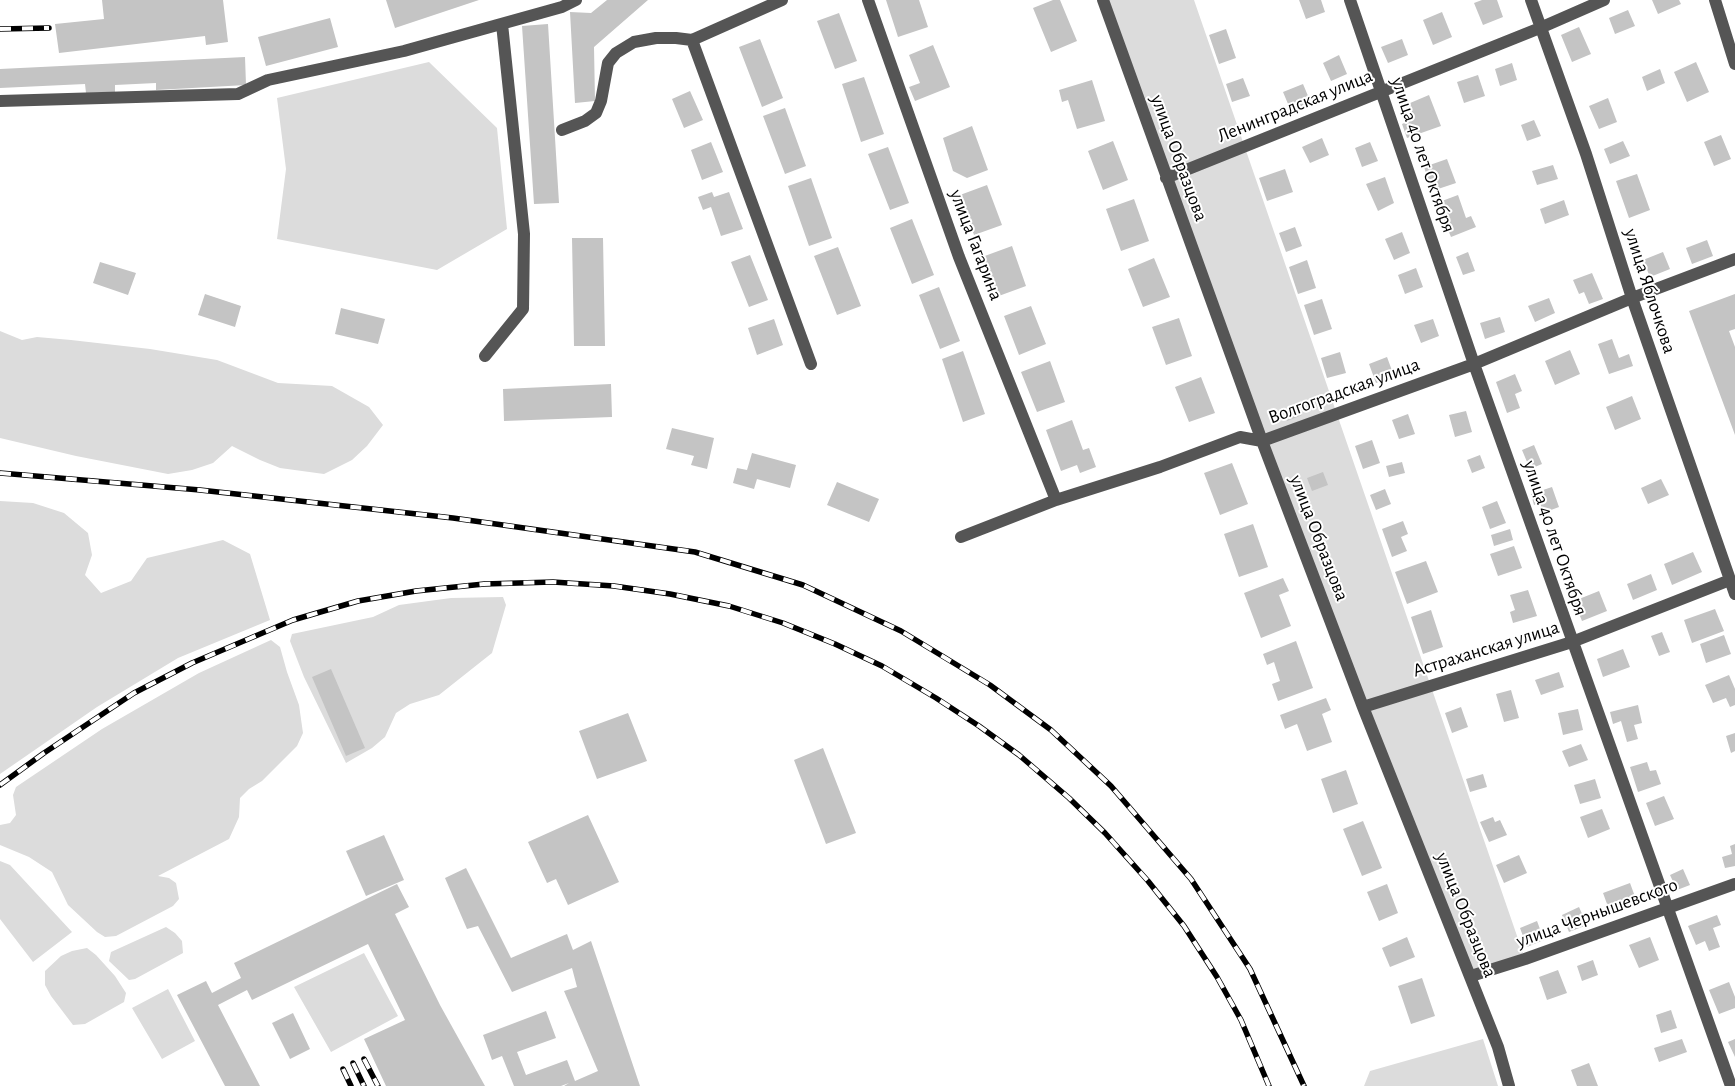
<!DOCTYPE html>
<html>
<head>
<meta charset="utf-8">
<style>
	body { margin:0 }
	canvas { display:block; background:#fff }
</style>
</head>
<body>
<canvas width="1735" height="1086"></canvas>
<script>
const c = document.querySelector('canvas').getContext('2d');
c.lineJoin = 'round';
function fillPath(path, color) { c.fillStyle = color; c.fill(path, 'evenodd'); }
const poly = rows => new Path2D(rows.map(r => 'M' + r).join(''));
function strokePath(path, color, width, dash) { c.strokeStyle = color; c.lineWidth = width; c.lineCap = dash ? 'butt' : 'round'; c.setLineDash(dash || []); c.stroke(path); }
function write(font, color, halo, rows, align = 'center') {
  c.font = font + ' "Alegreya Sans",sans-serif'; c.lineWidth = 4; c.setLineDash([]); c.textBaseline = 'middle'; c.strokeStyle = halo; c.fillStyle = color; for (const [text, x, y, turn = 0] of rows) {
    c.save(); c.translate(x, y); c.rotate((+turn || 0) * Math.PI / 180); c.textAlign = isNaN(turn) ? turn : align; if (halo) c.strokeText(text, 0, 0); c.fillText(text, 0, 0); c.restore();
  }
}
fillPath(poly([
	[1103,0,1194,0,1525,959,1471,976,1363,707],
	[429,62,497,128,507,229,437,270,277,239,286,169,277,98],
	[0,331,22,340,37,337,71,340,150,349,217,360,278,383,332,386,369,407,383,425,367,446,352,460,324,474,280,468,260,460,232,446,213,463,192,470,168,474,76,456,0,438],
	[0,501,33,503,64,513,88,533,92,555,85,575,101,593,131,581,147,558,223,540,250,554,270,620,178,658,97,707,0,774],
	[503,597,506,605,492,653,439,695,410,704,396,713,385,737,372,748,346,763,304,677,290,641,292,634,373,617,399,605,451,598],
	[271,640,280,647,287,672,299,705,303,733,297,746,262,781,249,789,240,798,239,817,229,839,158,876,169,878,176,883,179,899,173,906,116,936,105,937,97,932,68,905,52,872,29,857,0,845,0,825,10,823,16,815,13,795,16,787,102,729,199,673],
	[0,861,10,865,72,932,33,962,0,919],
	[166,927,175,933,182,941,183,953,135,979,129,980,109,961,111,952],
	[87,948,96,955,115,976,126,993,124,1002,85,1024,73,1025,51,996,45,985,45,971,61,956,72,951],
	[364,953,398,1016,331,1052,294,987],
	[168,989,195,1041,162,1059,132,1008],
	[1483,1039,1498,1086,1364,1086,1370,1071]
]), '#dcdcdc');
fillPath(poly([
	[102,0,223,0,228,42,206,45,205,36,59,53,55,24,104,19],
	[386,0,479,0,395,28],
	[607,0,648,0,594,47,595,101,575,103,570,12,591,13],
	[886,0,919,0,928,27,898,37],
	[1053,0,1060,0,1077,41,1051,52,1033,8],
	[1299,0,1321,0,1325,12,1306,19],
	[1482,0,1497,0,1503,17,1483,25,1474,3],
	[1652,0,1679,0,1681,4,1658,14],
	[1628,10,1635,26,1615,34,1609,18],
	[1442,12,1452,37,1433,45,1423,20],
	[839,13,857,61,835,69,817,21],
	[330,18,338,47,266,66,258,37],
	[548,24,559,203,534,204,522,26],
	[1579,27,1591,54,1572,62,1561,35],
	[1226,29,1236,58,1219,64,1209,35],
	[760,39,783,98,762,107,739,47],
	[1402,39,1408,55,1388,63,1381,47],
	[933,45,950,87,915,101,909,87,920,83,909,55],
	[1339,55,1347,74,1331,81,1323,63],
	[245,57,246,85,156,90,156,83,115,85,115,92,86,93,85,84,0,88,0,69],
	[1696,62,1709,92,1687,102,1674,72],
	[1512,63,1517,80,1500,86,1495,69],
	[1660,69,1665,83,1647,91,1642,77],
	[1478,75,1485,96,1464,103,1457,82],
	[864,77,884,134,861,142,842,84],
	[1243,78,1250,96,1232,102,1226,84],
	[1092,80,1105,121,1077,129,1068,100,1062,102,1059,90],
	[1303,84,1311,103,1291,111,1283,92],
	[690,91,703,120,684,128,672,99],
	[1429,95,1441,126,1407,138,1402,124,1409,121,1403,106],
	[1608,98,1617,122,1599,129,1589,106],
	[785,108,806,166,785,174,763,116],
	[1534,120,1541,136,1527,141,1521,125],
	[972,126,988,170,967,178,953,171,943,138],
	[1721,135,1731,159,1714,166,1704,142],
	[1322,138,1329,155,1310,163,1302,147],
	[1113,141,1128,180,1103,190,1088,151],
	[1623,141,1630,156,1610,164,1604,149],
	[711,142,723,172,702,180,691,150],
	[1370,142,1378,161,1362,167,1355,148],
	[888,147,909,203,890,210,868,154],
	[1447,159,1456,183,1432,191,1424,167],
	[1553,165,1558,179,1537,185,1532,171],
	[1285,169,1293,192,1267,201,1259,178],
	[1637,174,1650,210,1629,218,1616,181],
	[1385,177,1394,203,1378,211,1366,184],
	[811,178,832,238,809,246,788,186],
	[987,185,1002,225,974,235,960,195],
	[712,192,714,197,729,192,743,229,721,236,711,207,703,210,698,197],
	[1458,195,1466,218,1471,216,1476,227,1451,237,1443,218,1448,217,1442,201],
	[1134,199,1149,241,1121,251,1106,209],
	[1564,200,1569,215,1545,224,1540,209],
	[912,219,934,275,912,284,890,228],
	[1295,227,1302,246,1286,252,1279,233],
	[1402,232,1410,253,1394,260,1385,239],
	[572,238,603,238,605,346,574,346],
	[1707,240,1713,256,1692,264,1686,248],
	[1012,246,1026,286,996,297,982,257],
	[838,247,861,306,837,315,814,256],
	[1468,252,1475,271,1463,275,1456,257],
	[1663,252,1670,269,1650,277,1643,260],
	[750,255,768,300,749,307,731,262],
	[1154,258,1170,297,1143,307,1128,269],
	[1307,260,1316,288,1298,294,1289,267],
	[100,262,136,273,128,295,93,283],
	[1416,268,1423,287,1405,294,1398,275],
	[1592,273,1603,299,1589,304,1584,292,1579,294,1573,280],
	[939,287,960,341,940,349,919,295],
	[205,294,241,306,235,327,198,315],
	[1735,294,1735,329,1729,331,1735,347,1735,435,1689,311],
	[1549,298,1555,313,1535,322,1528,306],
	[1322,299,1332,329,1314,335,1304,305],
	[1031,306,1046,344,1019,355,1004,316],
	[341,308,385,319,378,344,335,334],
	[1500,317,1505,332,1485,339,1480,323],
	[1179,318,1192,356,1166,365,1152,327],
	[774,319,783,345,757,355,748,328],
	[1433,319,1439,336,1421,343,1414,325],
	[1612,339,1619,358,1629,354,1633,366,1609,374,1598,344],
	[1570,350,1580,374,1555,385,1545,361],
	[963,351,985,414,963,422,942,359],
	[1340,352,1346,373,1327,378,1321,358],
	[1387,357,1394,376,1376,383,1369,364],
	[1050,361,1065,402,1037,412,1021,372],
	[1515,374,1522,391,1515,394,1520,408,1507,413,1496,382],
	[1201,377,1215,413,1189,422,1175,387],
	[611,384,612,417,504,421,503,389],
	[1632,396,1641,419,1615,430,1606,407],
	[1298,405,1302,415,1287,421,1283,411],
	[1466,411,1472,432,1455,437,1449,415],
	[1408,414,1415,434,1399,439,1392,420],
	[1072,420,1083,450,1089,448,1096,467,1080,473,1077,465,1061,471,1046,430],
	[672,428,714,438,707,469,691,465,694,456,666,449],
	[1372,440,1380,463,1363,469,1355,446],
	[1534,445,1542,464,1530,469,1522,450],
	[752,453,796,465,790,488,757,479,754,489,733,483,737,468,747,470],
	[1480,455,1485,468,1472,473,1467,460],
	[1402,462,1405,473,1389,477,1386,466],
	[1232,463,1248,504,1220,515,1204,473],
	[1323,472,1328,485,1312,491,1307,478],
	[1661,479,1669,495,1648,504,1641,488],
	[837,482,879,499,869,522,827,505],
	[1552,487,1559,507,1543,513,1540,503,1534,505,1531,494],
	[1385,489,1391,504,1376,510,1370,495],
	[1497,501,1506,523,1490,529,1482,507],
	[1403,521,1408,534,1401,537,1407,551,1392,557,1382,529],
	[1253,524,1268,567,1239,577,1224,534],
	[1510,529,1513,540,1494,546,1491,535],
	[1514,546,1522,568,1498,576,1490,554],
	[1693,552,1702,572,1672,585,1664,564],
	[1426,561,1438,592,1407,604,1395,572],
	[1651,574,1657,590,1633,600,1627,584],
	[1283,578,1289,591,1279,595,1291,626,1261,638,1244,593],
	[1528,590,1537,616,1513,623,1510,612,1515,610,1510,595],
	[1599,591,1607,611,1582,621,1574,601],
	[1715,609,1724,631,1692,643,1684,620],
	[1431,610,1443,647,1423,654,1411,617],
	[1662,632,1670,652,1659,656,1651,636],
	[1724,635,1731,654,1706,663,1700,644],
	[1296,641,1313,688,1278,701,1272,684,1280,681,1274,662,1267,665,1263,654],
	[1623,649,1630,667,1603,677,1597,659],
	[331,669,365,748,346,756,312,677],
	[1559,672,1564,687,1541,695,1535,680],
	[1729,675,1735,689,1735,705,1730,707,1726,698,1713,703,1705,685],
	[1511,690,1519,718,1504,722,1496,694],
	[1326,698,1331,710,1322,714,1332,742,1307,751,1297,724,1285,729,1280,715],
	[1638,705,1642,723,1634,725,1638,739,1627,742,1621,721,1613,724,1610,712],
	[1461,707,1468,727,1452,733,1445,713],
	[1578,709,1583,730,1563,735,1558,713],
	[628,713,647,761,597,779,579,731],
	[1735,733,1735,751,1731,753,1726,736],
	[1581,744,1588,760,1569,767,1562,751],
	[823,748,856,833,826,844,794,760],
	[1647,762,1650,771,1656,770,1661,784,1638,792,1630,767],
	[1346,770,1358,804,1333,813,1321,779],
	[1483,774,1487,787,1470,792,1466,779],
	[1595,779,1601,798,1580,804,1574,785],
	[1664,796,1674,819,1655,826,1646,803],
	[1602,809,1610,829,1588,838,1580,817],
	[588,815,619,882,568,905,556,879,547,883,528,842],
	[1493,817,1495,822,1500,820,1507,835,1489,842,1480,822],
	[1363,821,1382,868,1362,876,1343,829],
	[384,835,404,880,366,896,346,851],
	[1735,844,1735,866,1725,868,1722,857,1732,854,1730,846],
	[1519,855,1527,873,1504,883,1496,865],
	[466,868,511,958,567,934,573,950,591,941,640,1086,564,1086,569,1083,561,1086,514,1086,502,1056,492,1060,483,1035,546,1011,556,1038,517,1052,526,1075,567,1060,575,1081,598,1071,564,991,577,987,572,968,512,992,478,926,467,929,445,878],
	[1683,869,1690,885,1677,890,1670,875],
	[1630,883,1637,902,1610,912,1603,893],
	[397,884,409,907,395,914,440,1005,485,1086,386,1086,364,1039,405,1020,368,944,252,1000,247,990,218,1005,260,1086,225,1086,177,995,206,981,212,993,241,978,234,963],
	[1387,884,1398,913,1379,921,1367,892],
	[1579,907,1587,925,1569,932,1562,915],
	[1717,915,1721,925,1713,928,1720,947,1709,951,1705,941,1696,945,1688,926],
	[1537,921,1544,940,1527,947,1520,928],
	[1407,937,1415,957,1390,967,1382,948],
	[1650,937,1659,960,1639,968,1629,945],
	[1593,960,1598,975,1582,981,1577,966],
	[1558,970,1567,993,1547,1000,1539,977],
	[1422,978,1435,1016,1411,1024,1398,986],
	[1729,982,1735,997,1735,1008,1719,1014,1709,990],
	[1671,1010,1677,1028,1661,1033,1656,1015],
	[293,1013,310,1049,290,1059,272,1023],
	[1682,1039,1687,1052,1659,1062,1654,1048],
	[1735,1039,1735,1057,1728,1042],
	[1589,1063,1598,1086,1577,1086,1571,1070]
]), '#c4c4c4');
strokePath(poly([
	[868,0,959,257,1056,500],
	[1103,0,1262,441,1363,707,1498,1047,1509,1086],
	[1350,0,1474,364,1731,1086],
	[1531,0,1586,154,1632,298,1735,594],
	[1715,0,1735,64],
	[692,40,811,364],
	[0,101,238,94,268,80,404,51,562,7,576,0],
	[562,130,585,121,596,113,601,101,608,63,616,53,634,42,656,38,676,38,692,40,782,0],
	[1166,178,1540,28,1604,0],
	[485,356,523,309,524,234,502,24],
	[961,537,1056,500,1160,467,1240,437,1262,441,1284,433,1474,364,1632,298,1735,259],
	[1363,707,1572,642,1730,580],
	[1471,976,1525,959,1735,884]
]), '#555', 12);
const rail = poly([
	[0,29,49,28],
	[0,473,200,490,453,518,695,552,803,585,901,631,990,685,1051,730,1111,786,1191,879,1250,969,1304,1086],
	[0,785,44,753,134,693,192,663,293,620,358,601,416,591,484,584,553,582,614,586,670,594,729,606,783,623,835,644,882,666,936,698,979,726,1019,755,1069,798,1105,833,1148,881,1184,926,1217,977,1241,1020,1269,1086],
	[364,1059,378,1086],
	[353,1063,364,1086],
	[343,1069,351,1086]
]);
strokePath(rail, '#000', 5.5);
strokePath(rail, '#fff', 4, [11]);
write('19px', '#000', '#fff', [
	["Ленинградская улица",1295,106,-22],
	["улица 40 лет Октября",1423,155,71],
	["улица Образцова",1179,158,70],
	["улица Гагарина",976,245,69],
	["улица Яблочкова",1650,291,72],
	["Волгоградская улица",1344,391,-20],
	["улица Образцова",1319,538,69],
	["улица 40 лет Октября",1555,538,71],
	["Астраханская улица",1486,649,-17],
	["улица Чернышевского",1597,913,-20],
	["улица Образцова",1466,915,68]
]);
</script>
</body>
</html>
